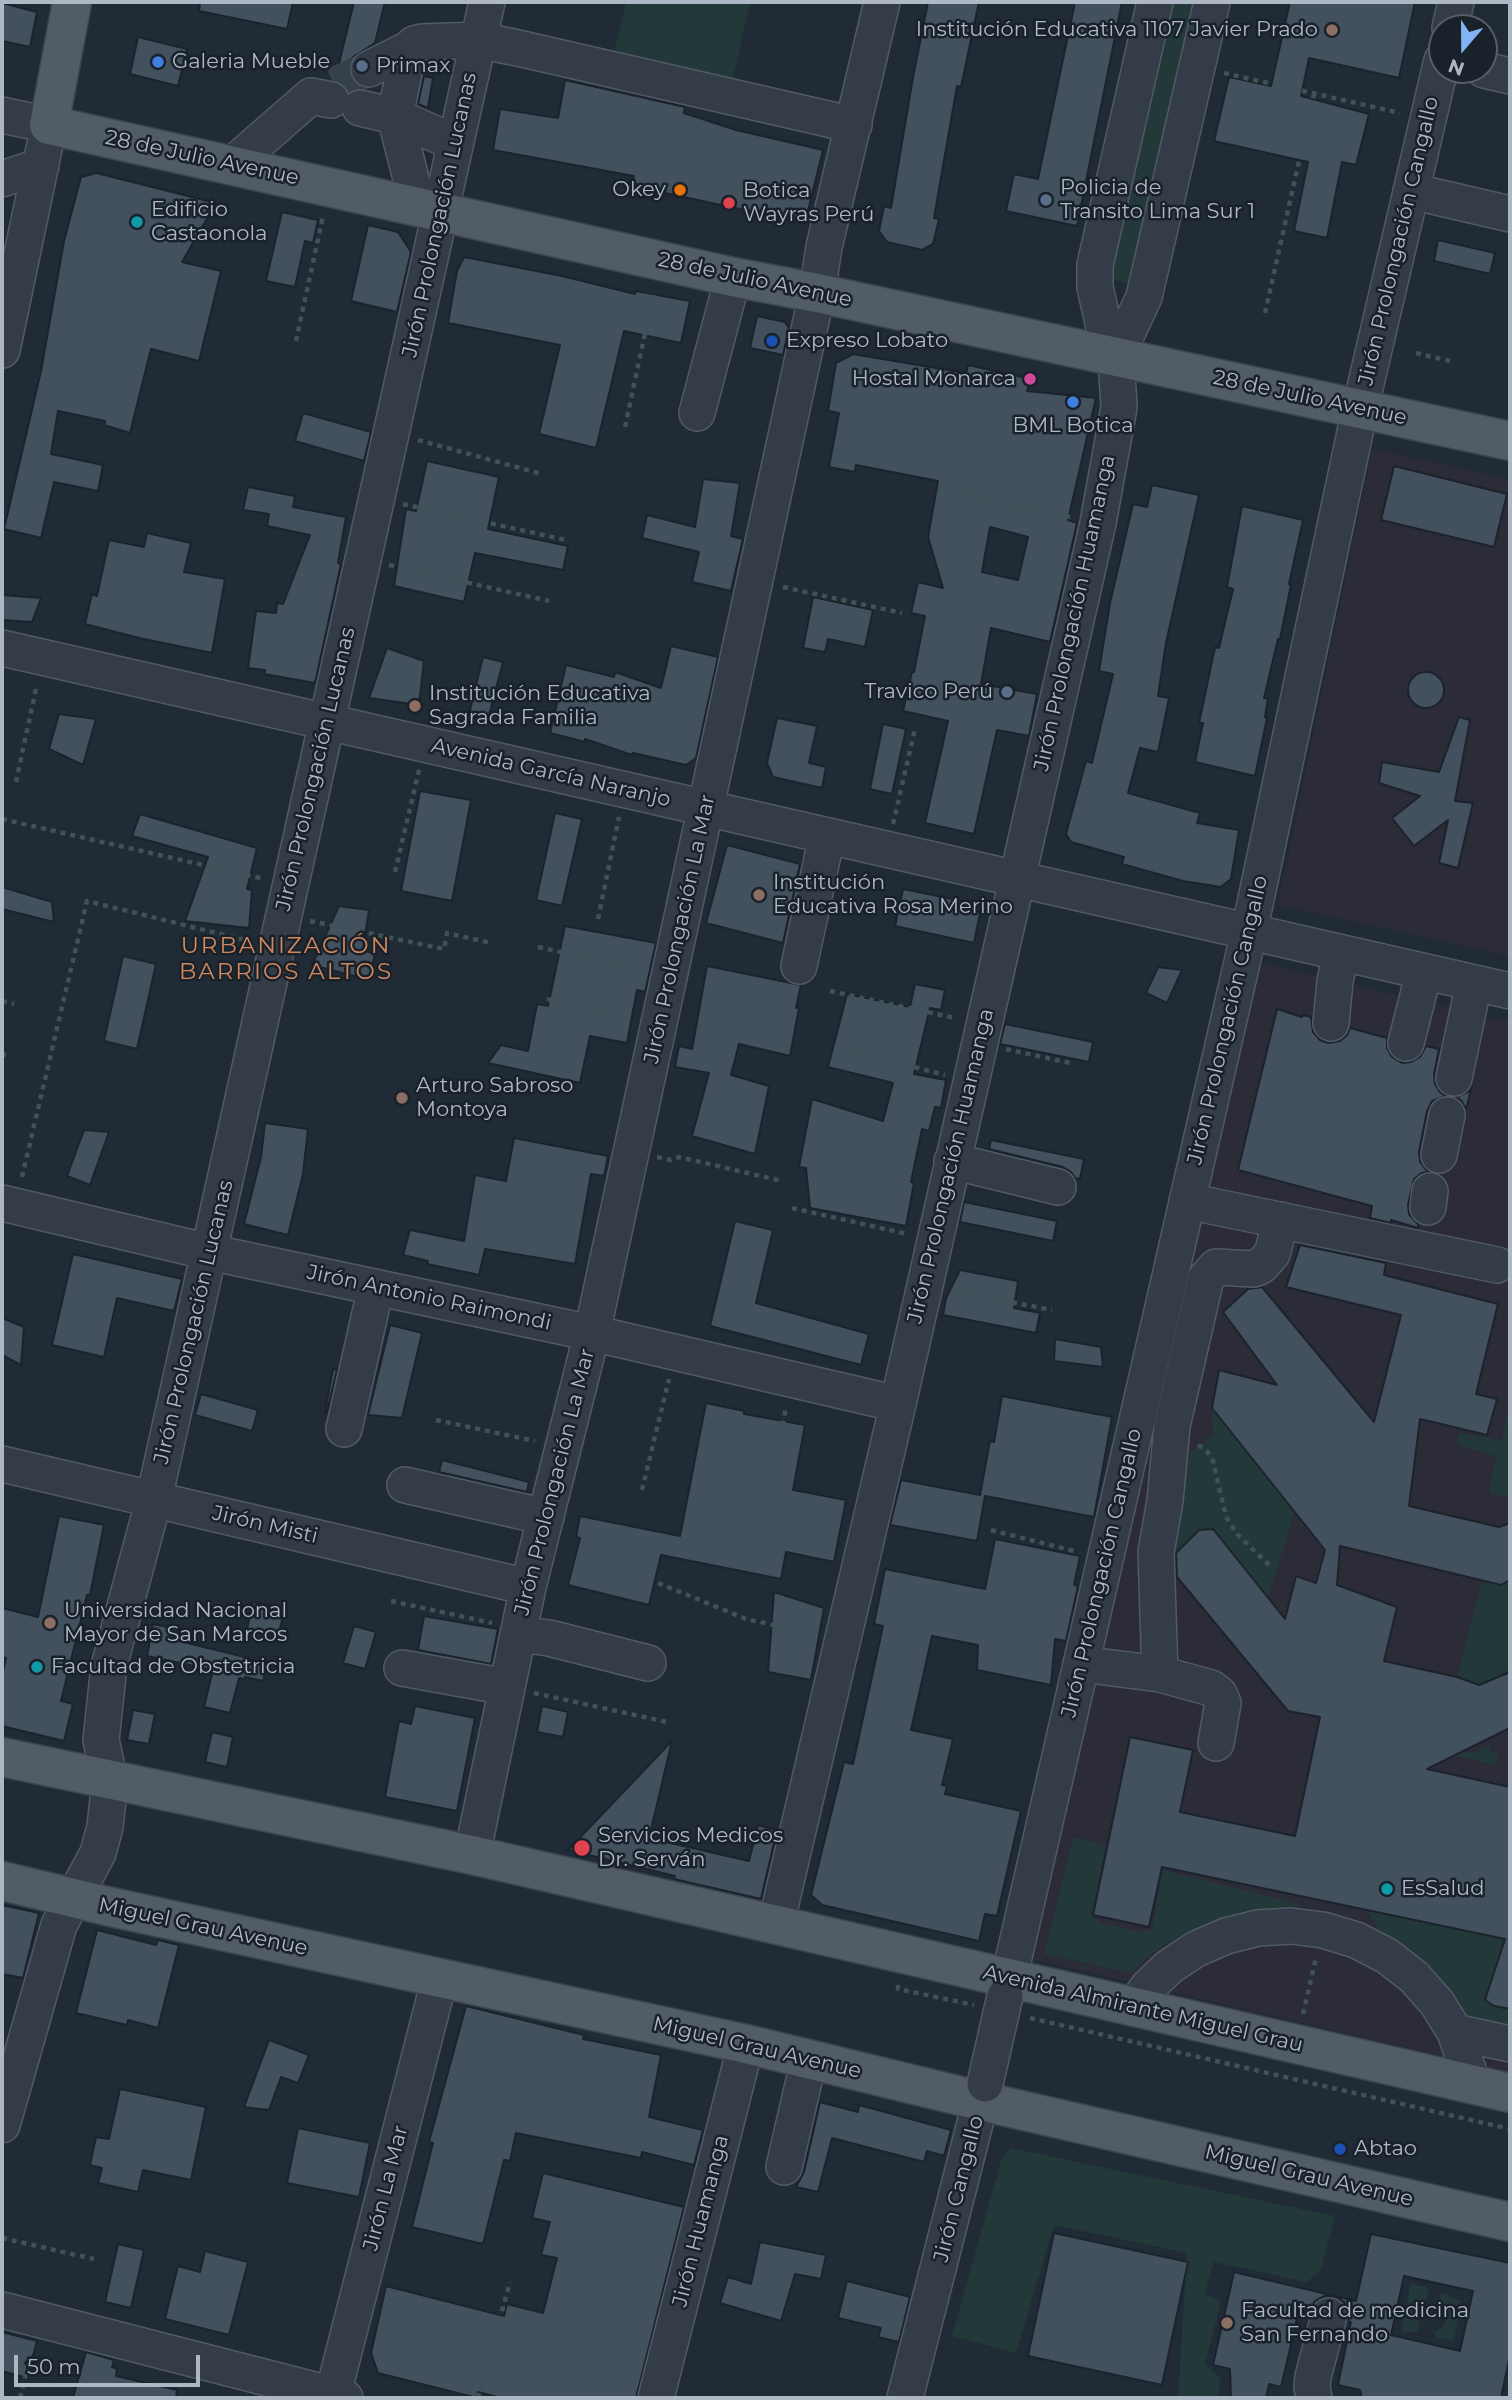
<!DOCTYPE html>
<html>
<head>
<meta charset="utf-8">
<style>
	body { margin:0 }
	#map { position:relative; width:1512px; height:2400px; overflow:hidden; background:#202b36; font-family:Montserrat,sans-serif }
	canvas { display:block }
	.frame { position:absolute; inset:0; border:4px solid #aeb7c4; pointer-events:none }
	.north { position:absolute; left:1428px; top:14px; width:70px; height:70px; box-sizing:border-box; background:#19212b; border:2px solid #555d68; border-radius:50%; rotate:200deg; font-size:19px; font-weight:700; line-height:28px; text-align:center; color:#aeb7c4 }
	.north::after { content:''; display:block; margin:auto; width:24px; height:32px; background:#81b4f5; clip-path:polygon(50% 0,100% 100%,50% 72%,0 100%) }
	.scale { position:absolute; left:14px; top:2355px; width:186px; height:32px; box-sizing:border-box; border:4px solid #aeb7c4; border-top:0; padding-left:9px; font-size:21px; line-height:24px; white-space:nowrap; color:#aeb7c4; -webkit-text-stroke:5px #19212b; paint-order:stroke }
</style>
</head>
<body>
<div id="map">
<canvas width="1512" height="2400"></canvas>
<div class="frame"></div>
<div class="north">N</div>
<div class="scale">50 m</div>
</div>
<script>
const c = document.querySelector('canvas').getContext('2d');
c.lineJoin = 'round';
function fillPath(path, color) { c.fillStyle = color; c.fill(path, 'evenodd'); }
const poly = rows => new Path2D(rows.map(r => 'M' + r).join(''));
function strokePath(path, color, width, dash) { c.strokeStyle = color; c.lineWidth = width; c.lineCap = dash ? 'butt' : 'round'; c.setLineDash(dash || []); c.stroke(path); }
function write(font, color, halo, rows, align = 'center') {
  c.font = font + ' Montserrat,sans-serif'; c.lineWidth = 5; c.setLineDash([]); c.textBaseline = 'middle'; c.strokeStyle = halo; c.fillStyle = color; for (const [text, x, y, turn = 0] of rows) {
    c.save(); c.translate(x, y); c.rotate((+turn || 0) * Math.PI / 180); c.textAlign = isNaN(turn) ? turn : align; if (halo) c.strokeText(text, 0, 0); c.fillText(text, 0, 0); c.restore();
  }
}
fillPath(poly([
	[1372,449,1510,479,1510,956,1278,905],
	[1261,963,1510,1022,1510,2072,1032,1959]
]), '#2c2b38');
fillPath(poly([
	[626,2,750,2,729,97,610,70],
	[1168,2,1196,2,1131,284,1104,278],
	[1510,1400,1510,1497,1489,1494,1496,1456,1458,1445,1459,1433,1502,1440],
	[1212,1408,1295,1512,1268,1597,1213,1529,1199,1530,1165,1562,1189,1453,1213,1435],
	[1482,1580,1501,1585,1510,1580,1510,1669,1479,1685,1457,1677],
	[1402,1738,1474,1753,1491,1745,1490,1751,1499,1753,1495,1765,1401,1744],
	[1073,1837,1106,1845,1092,1916,1101,1923,1140,1932,1152,1929,1163,1870,1303,1905,1219,1920,1181,1935,1154,1952,1130,1973,1044,1954],
	[1366,1910,1505,1939,1486,1996,1487,2002,1494,2006,1510,2009,1510,2036,1464,2023,1390,1944],
	[1011,2148,1335,2216,1321,2270,1307,2282,1214,2262,1205,2294,1221,2300,1205,2364,1221,2379,1217,2398,1178,2398,1187,2253,1054,2225,1016,2353,952,2336,1002,2157],
	[1411,2283,1429,2288,1426,2300,1417,2301,1413,2312,1420,2325,1416,2333,1401,2331],
	[1441,2292,1461,2301,1454,2341,1437,2338,1433,2333,1443,2327,1447,2319,1439,2301]
]), '#233838');
const building = poly([
	[200,2,293,2,287,29,199,11,200,2],
	[354,2,385,2,375,43,353,57,349,67,351,79,357,85,365,88,355,89,349,92,344,85,335,80,354,2],
	[928,2,979,2,961,87,957,86,934,218,939,219,933,244,922,250,887,242,879,231,884,206,891,208,913,77,928,2],
	[1075,2,1122,2,1077,226,1006,211,1014,174,1038,179,1075,2],
	[1290,2,1415,2,1399,78,1309,58,1301,96,1369,114,1356,165,1342,162,1327,238,1294,231,1308,162,1214,141,1229,77,1271,86,1290,2],
	[2,3,37,12,30,47,2,41,2,3],
	[138,37,187,49,178,86,130,74,138,37],
	[424,76,433,78,428,108,418,104,424,76],
	[565,80,685,107,684,113,736,130,823,150,805,223,665,193,666,190,632,183,634,176,493,150,500,109,558,118,565,80],
	[96,173,216,203,182,262,221,271,199,361,151,349,130,433,104,425,105,421,58,411,51,454,103,465,98,491,54,482,41,538,4,529,41,371,64,241,81,177,96,173],
	[282,212,318,220,313,243,305,241,295,287,266,281,282,212],
	[368,225,398,232,411,252,397,312,351,301,368,225],
	[1438,240,1495,253,1490,274,1434,261,1438,240],
	[464,257,562,276,635,294,636,291,690,301,681,343,624,331,596,448,539,434,560,345,448,323,457,271,464,257],
	[757,316,785,322,789,328,783,355,750,348,757,316],
	[853,354,966,373,968,365,1031,379,1027,391,1096,398,1068,520,1077,523,1050,642,991,628,981,684,1037,694,1029,736,997,730,974,834,925,823,948,721,903,711,912,672,914,672,925,616,911,613,918,582,943,588,928,537,938,481,856,465,855,472,829,467,839,413,828,411,836,363,853,354],
	[990,527,1028,537,1018,580,982,572,990,527],
	[303,413,371,432,364,461,295,441,303,413],
	[427,461,499,477,488,529,568,546,563,570,475,553,464,602,394,586,406,509,416,511,427,461],
	[1394,466,1507,494,1494,547,1381,520,1394,466],
	[703,479,740,483,731,536,743,539,731,591,692,582,699,552,642,538,647,515,695,527,703,479],
	[1152,485,1199,495,1166,643,1158,696,1169,698,1158,752,1140,748,1128,793,1200,813,1197,823,1239,830,1231,879,1221,887,1183,881,1122,864,1124,857,1071,842,1066,834,1086,761,1092,763,1113,674,1099,671,1110,603,1133,504,1147,507,1152,485],
	[248,487,295,496,293,507,346,517,338,563,341,564,315,683,264,674,265,670,248,668,256,611,276,613,277,603,283,604,310,535,267,526,269,514,243,510,248,487],
	[1242,506,1303,520,1289,584,1291,585,1280,639,1278,639,1264,698,1268,699,1265,717,1267,718,1255,776,1195,762,1203,723,1199,723,1215,647,1219,648,1233,589,1227,587,1242,506],
	[147,533,191,543,184,572,225,579,212,653,139,638,85,624,92,594,97,596,109,540,144,547,147,533],
	[2,595,41,598,32,622,2,620,2,595],
	[813,597,873,610,865,647,828,639,825,652,803,648,813,597],
	[671,646,718,657,696,758,686,765,633,753,632,755,585,739,585,742,550,733,566,665,614,677,615,672,661,688,671,646],
	[387,648,424,661,419,705,369,698,387,648],
	[483,657,503,662,488,719,469,714,483,657],
	'1408 690a18 18 0 1 1 36 0a18 18 0 1 1-36 0Z',
	[59,714,96,719,83,765,49,749,59,714],
	[1459,717,1470,720,1455,801,1473,803,1458,868,1439,863,1448,820,1414,846,1392,818,1420,796,1379,783,1382,762,1439,772,1459,717],
	[777,718,817,726,809,763,826,767,822,788,773,777,767,763,777,718],
	[883,724,906,729,892,794,870,789,883,724],
	[420,791,471,800,452,901,401,891,420,791],
	[555,813,582,819,562,906,536,900,555,813],
	[140,814,257,848,247,889,252,890,249,928,185,921,208,857,132,836,140,814],
	[727,845,800,864,783,943,706,923,727,845],
	[2,887,52,902,54,922,2,909,2,887],
	[903,889,967,902,980,913,974,943,895,926,903,889],
	[339,906,369,910,363,950,375,954,369,980,312,965,339,906],
	[565,926,656,943,645,992,637,990,627,1043,590,1036,580,1083,488,1063,501,1045,528,1051,537,1004,548,1006,565,926],
	[123,956,156,964,137,1049,104,1041,123,956],
	[707,966,801,985,796,1008,799,1008,790,1056,739,1044,731,1075,769,1086,755,1154,692,1136,709,1073,675,1067,679,1046,692,1049,707,966],
	[1158,967,1182,970,1167,1003,1146,993,1158,967],
	[915,984,945,990,941,1010,930,1008,914,1074,946,1080,941,1108,935,1107,929,1131,922,1129,911,1182,914,1183,906,1226,810,1208,806,1168,799,1167,812,1099,883,1121,893,1083,828,1067,847,994,910,1007,915,984],
	[1277,1009,1302,1017,1303,1015,1311,1017,1313,1032,1320,1040,1328,1043,1340,1041,1347,1035,1350,1028,1387,1038,1387,1048,1392,1057,1402,1063,1411,1062,1420,1057,1426,1046,1439,1049,1434,1074,1435,1084,1440,1092,1445,1096,1432,1101,1427,1111,1419,1152,1420,1162,1428,1172,1422,1173,1414,1179,1408,1205,1409,1214,1418,1224,1418,1228,1391,1220,1391,1223,1370,1218,1372,1206,1238,1170,1277,1009],
	[1005,1024,1093,1042,1089,1062,1000,1044,1005,1024],
	[1472,1086,1466,1109,1461,1100,1456,1097,1468,1092,1472,1086],
	[265,1123,308,1129,303,1174,288,1235,244,1224,261,1157,265,1123],
	[84,1130,109,1132,90,1185,67,1176,84,1130],
	[514,1138,608,1156,604,1176,591,1174,575,1264,485,1249,479,1275,427,1264,428,1261,403,1255,410,1230,464,1241,475,1175,506,1181,514,1138],
	[991,1140,1084,1159,1080,1179,1075,1178,1071,1172,1063,1167,989,1149,991,1140],
	[964,1202,1057,1221,1053,1241,960,1222,964,1202],
	[735,1221,773,1230,756,1303,869,1334,861,1365,710,1326,735,1221],
	[1300,1245,1386,1263,1384,1275,1498,1304,1476,1394,1497,1399,1487,1435,1420,1419,1409,1506,1499,1527,1510,1523,1510,1580,1501,1585,1340,1546,1337,1585,1397,1607,1384,1661,1457,1677,1479,1685,1510,1672,1510,1728,1427,1769,1510,1787,1510,2009,1494,2006,1485,2000,1505,1939,1162,1867,1149,1927,1093,1915,1130,1737,1193,1750,1180,1812,1295,1836,1320,1717,1288,1711,1177,1577,1176,1553,1199,1530,1213,1529,1285,1619,1296,1576,1316,1583,1325,1550,1212,1408,1219,1370,1277,1385,1223,1312,1248,1289,1262,1287,1374,1422,1401,1315,1286,1287,1300,1245],
	[73,1254,182,1279,174,1311,117,1298,104,1357,52,1345,73,1254],
	[960,1270,1018,1281,1014,1308,1040,1313,1036,1333,943,1315,946,1298,960,1270],
	[2,1318,24,1327,21,1365,2,1355,2,1318],
	[390,1325,422,1333,402,1418,368,1415,390,1325],
	[1055,1339,1101,1347,1103,1367,1054,1361,1055,1339],
	[333,1369,337,1370,327,1412,325,1412,333,1369],
	[201,1394,258,1410,252,1431,195,1415,201,1394],
	[1002,1396,1112,1417,1094,1517,985,1496,977,1541,890,1525,901,1480,980,1495,990,1441,994,1442,1002,1396],
	[706,1403,744,1411,744,1414,805,1425,793,1490,846,1500,834,1562,786,1552,781,1579,661,1555,649,1605,568,1585,580,1538,576,1537,580,1516,680,1536,706,1403],
	[442,1460,529,1482,527,1492,439,1472,442,1460],
	[59,1516,104,1525,90,1595,87,1595,61,1701,73,1704,64,1741,2,1726,2,1676,6,1658,2,1657,2,1608,38,1617,59,1516],
	[995,1539,1080,1556,1074,1585,1078,1586,1066,1641,1055,1639,1051,1685,977,1670,978,1645,932,1636,911,1730,953,1739,942,1785,947,1786,945,1794,1021,1811,997,1916,985,1914,979,1941,822,1905,811,1895,844,1762,853,1764,883,1626,874,1624,885,1569,985,1589,995,1539],
	[774,1592,824,1608,811,1680,768,1672,774,1592],
	[253,1602,285,1609,278,1636,247,1629,253,1602],
	[424,1616,498,1629,491,1664,418,1650,424,1616],
	[153,1624,177,1629,179,1641,249,1658,249,1660,267,1665,263,1681,245,1677,245,1679,239,1678,230,1713,204,1707,213,1670,147,1656,153,1624],
	[354,1626,376,1632,365,1669,343,1663,354,1626],
	[415,1706,475,1718,457,1811,385,1797,399,1721,411,1724,415,1706],
	[542,1706,568,1712,563,1737,537,1732,542,1706],
	[133,1710,155,1714,149,1744,127,1740,133,1710],
	[212,1732,233,1737,227,1767,205,1762,212,1732],
	[672,1741,649,1838,749,1861,758,1825,777,1830,761,1899,674,1879,675,1876,568,1850,672,1741],
	[2,1905,39,1913,23,1978,2,1974,2,1905],
	[97,1930,156,1945,158,1940,179,1945,158,2028,128,2020,127,2025,76,2013,97,1930],
	[466,2006,584,2035,583,2039,661,2055,649,2117,703,2130,694,2165,642,2152,641,2158,516,2133,510,2161,504,2160,483,2244,412,2227,433,2143,429,2142,466,2006],
	[269,2040,309,2055,298,2083,281,2077,269,2110,244,2107,269,2040],
	[120,2089,206,2107,191,2180,143,2170,138,2192,98,2183,102,2168,90,2165,96,2137,109,2139,120,2089],
	[820,2102,858,2112,859,2105,951,2130,944,2156,927,2151,924,2162,832,2138,818,2192,796,2187,804,2172,820,2102],
	[298,2128,370,2143,359,2197,287,2183,298,2128],
	[543,2173,684,2207,636,2398,502,2398,478,2392,477,2398,378,2373,371,2353,386,2286,504,2316,507,2304,543,2313,557,2258,541,2255,550,2222,532,2218,543,2173],
	[1054,2233,1188,2262,1162,2385,1028,2356,1054,2233],
	[1371,2234,1510,2263,1510,2355,1501,2398,1362,2398,1360,2390,1338,2385,1351,2322,1348,2321,1348,2311,1344,2302,1333,2296,1324,2296,1315,2301,1309,2312,1299,2310,1281,2387,1269,2384,1266,2398,1231,2398,1230,2369,1213,2365,1234,2272,1356,2301,1371,2234],
	[1404,2276,1473,2291,1460,2351,1391,2335,1404,2276],
	[760,2242,826,2255,821,2279,795,2274,781,2321,720,2303,728,2277,751,2284,760,2242],
	[118,2244,144,2250,131,2308,105,2302,118,2244],
	[205,2251,248,2262,229,2335,165,2319,178,2266,200,2272,205,2251],
	[847,2281,910,2297,899,2342,878,2337,881,2328,838,2318,847,2281],
	[2,2332,37,2341,27,2378,2,2371,2,2332],
	[86,2352,114,2360,112,2367,117,2369,116,2376,177,2390,176,2398,73,2398,86,2352]
]);
fillPath(building, '#43505e');
strokePath(building, '#1b232d', 2);
strokePath(poly([
	[334,85,369,69]
]), '#35404b', 35, [35, 18]);
const minor = poly([
	[1450,28,1456,2],
	[369,69,409,49],
	[1484,70,1510,76],
	[360,108,395,116,455,143],
	[2,115,49,125,2,350],
	[232,165,311,96,331,100],
	[2,179,41,166],
	[1411,191,1510,214],
	[418,206,395,116,409,49,414,44,422,42,478,40,518,48,854,125],
	[1116,357,1144,297,1212,2],
	[697,413,733,277],
	[2,648,1510,991],
	[799,966,827,836],
	[1331,1023,1335,981,1341,953],
	[1406,1043,1424,972],
	[1454,1078,1474,983],
	[1439,1155,1447,1115],
	[952,1161,1058,1187],
	[1187,1201,1497,1265],
	[2,1203,209,1252,592,1333,898,1404],
	[1428,1207,1430,1191],
	[344,1429,376,1287],
	[2,1464,528,1587],
	[405,1485,546,1517],
	[518,1634,549,1638,648,1663],
	[1081,1664,1160,1674,1211,1688,1219,1694,1223,1703,1216,1743],
	[402,1668,507,1687],
	[1160,1674,1156,1552,1165,1501,1172,1426,1206,1278,1216,1267,1254,1269,1261,1266,1272,1254,1281,1220],
	[472,1855,528,1587,592,1333,817,293,824,247,882,2],
	[776,1924,898,1404,1098,523,1119,407,1116,357,1103,323,1095,287,1095,265,1155,2],
	[1005,1996,1249,932,1360,409,1442,60],
	[1134,2006,1149,1986,1169,1967,1196,1949,1226,1936,1258,1928,1291,1926,1323,1930,1356,1940,1387,1956,1414,1977,1437,2003,1455,2032,1473,2084],
	[1455,2032,1510,2044],
	[2,2125,59,1925,98,1853,105,1827,110,1781,101,1740,109,1666,154,1499,487,2],
	[784,2167,809,2059],
	[2,2310,345,2398],
	[332,2398,440,1977],
	[656,2398,746,2044],
	[905,2398,985,2084],
	[1314,2398,1312,2387,1313,2377,1329,2316]
]);
const major = poly([
	[72,2,49,125,733,277,817,293,1510,441],
	[2,1757,472,1855,1510,2093],
	[2,1881,111,1907,746,2044,981,2101,1510,2222]
]);
strokePath(minor, '#515a65', 38);
strokePath(major, '#3d4550', 41);
strokePath(poly([
	[1224,73,1400,113],
	[1265,313,1314,94],
	[296,341,323,216],
	[1416,353,1450,361],
	[625,427,654,291],
	[418,440,542,474],
	[940,489,1070,517],
	[403,504,566,540],
	[389,565,549,601],
	[783,587,902,613],
	[16,782,37,684],
	[2,819,264,879],
	[893,824,915,729],
	[395,872,419,770],
	[598,919,619,817],
	[310,921,444,949,447,933,491,943],
	[538,947,643,970],
	[830,991,955,1018],
	[547,999,631,1018],
	[2,1001,14,1004],
	[837,1047,945,1075],
	[1006,1049,1070,1063],
	[2,1054,6,1055],
	[657,1157,671,1160,679,1157,782,1181],
	[22,1177,87,901,249,941],
	[792,1208,907,1234],
	[953,1291,1052,1310],
	[436,1420,535,1441],
	[1198,1445,1207,1451,1213,1461,1226,1517,1237,1534,1270,1566],
	[642,1490,669,1379],
	[762,1513,786,1408],
	[991,1530,1078,1552],
	[658,1583,746,1619,816,1634],
	[391,1601,492,1623],
	[534,1693,667,1722],
	[898,1985,898,1989,974,2005],
	[1303,2014,1316,1958],
	[1030,2018,1510,2129],
	[2,2238,94,2259],
	[20,2398,32,2348],
	[478,2398,510,2282]
]), '#3f5355', 4.5, [5, 5]);
strokePath(minor, '#333c47', 35);
strokePath(major, '#515c67', 38);
const minorBridge = poly([
	[985,2084,1005,1996]
]);
strokePath(minorBridge, '#515a65', 38, []);
strokePath(minorBridge, '#333c47', 35);
for (const [x, y, r, color] of [
	[1332,30,7,"#8d6e63"],
	[158,62,7,"#3f7fe0"],
	[362,66,7,"#5c6f8a"],
	[680,190,7,"#e8710a"],
	[1046,200,7,"#5c6f8a"],
	[729,203,7,"#e0444e"],
	[137,222,7,"#0f9aa8"],
	[772,341,7,"#1a4fb4"],
	[1030,379,7,"#d1479c"],
	[1073,402,7,"#3f7fe0"],
	[1007,692,7,"#5c6f8a"],
	[415,706,7,"#8d6e63"],
	[759,895,7,"#8d6e63"],
	[402,1098,7,"#8d6e63"],
	[50,1623,7,"#8d6e63"],
	[37,1667,7,"#0f9aa8"],
	[582,1848,9,"#e0444e"],
	[1387,1889,7,"#0f9aa8"],
	[1340,2149,7,"#1a4fb4"],
	[1227,2323,7,"#8d6e63"]
]) { const dot = new Path2D(); dot.arc(x, y, r, 0, 2 * Math.PI); c.fillStyle = color; c.fill(dot); strokePath(dot, '#19212b', 2.5); }
write('21px', '#aeb7c4', '#19212b', [
	["Institución Educativa 1107 Javier Prado",1318,30,"right"],
	["Galeria Mueble",172,62],
	["Primax",376,66],
	["Policia de",1060,188],
	["Transito Lima Sur 1",1060,212],
	["Okey",666,190,"right"],
	["Botica",743,191],
	["Wayras Perú",743,215],
	["Edificio",151,210],
	["Castaonola",151,234],
	["Expreso Lobato",786,341],
	["Hostal Monarca",1016,379,"right"],
	["BML Botica",1073,426,"center"],
	["Travico Perú",993,692,"right"],
	["Institución Educativa",429,694],
	["Sagrada Familia",429,718],
	["Institución",773,883],
	["Educativa Rosa Merino",773,907],
	["Arturo Sabroso",416,1086],
	["Montoya",416,1110],
	["Universidad Nacional",64,1611],
	["Mayor de San Marcos",64,1635],
	["Facultad de Obstetricia",51,1667],
	["Servicios Medicos",598,1836],
	["Dr. Serván",598,1860],
	["EsSalud",1401,1889],
	["Abtao",1354,2149],
	["Facultad de medicina",1241,2311],
	["San Fernando",1241,2335]
], 'left');
write('21px', '#aeb7c4', '#19212b', [
	["28 de Julio Avenue",202,158,12],
	["Jirón Prolongación Lucanas",440,215,-78],
	["Jirón Prolongación Cangallo",1399,241,-77],
	["28 de Julio Avenue",755,280,12],
	["28 de Julio Avenue",1310,398,12],
	["Jirón Prolongación Huamanga",1075,613,-78],
	["Jirón Prolongación Lucanas",316,769,-77],
	["Avenida García Naranjo",551,773,13],
	["Jirón Prolongación La Mar",680,929,-78],
	["Jirón Prolongación Cangallo",1228,1020,-77],
	["Jirón Prolongación Huamanga",951,1166,-77],
	["Jirón Antonio Raimondi",429,1298,12],
	["Jirón Prolongación Lucanas",194,1322,-77],
	["Jirón Prolongación La Mar",555,1482,-76],
	["Jirón Misti",265,1525,13],
	["Jirón Prolongación Cangallo",1102,1573,-77],
	["Miguel Grau Avenue",203,1927,12],
	["Avenida Almirante Miguel Grau",1143,2009,13],
	["Miguel Grau Avenue",757,2048,13],
	["Miguel Grau Avenue",1309,2176,13],
	["Jirón La Mar",386,2188,-76],
	["Jirón Cangallo",959,2189,-76],
	["Jirón Huamanga",701,2221,-76]
]);
c.letterSpacing = '2px';
write('23px', '#d0885c', '#19212b', [
	["URBANIZACIÓN",286,946],
	["BARRIOS ALTOS",286,972]
]);
c.letterSpacing = '0px';
</script>
</body>
</html>
